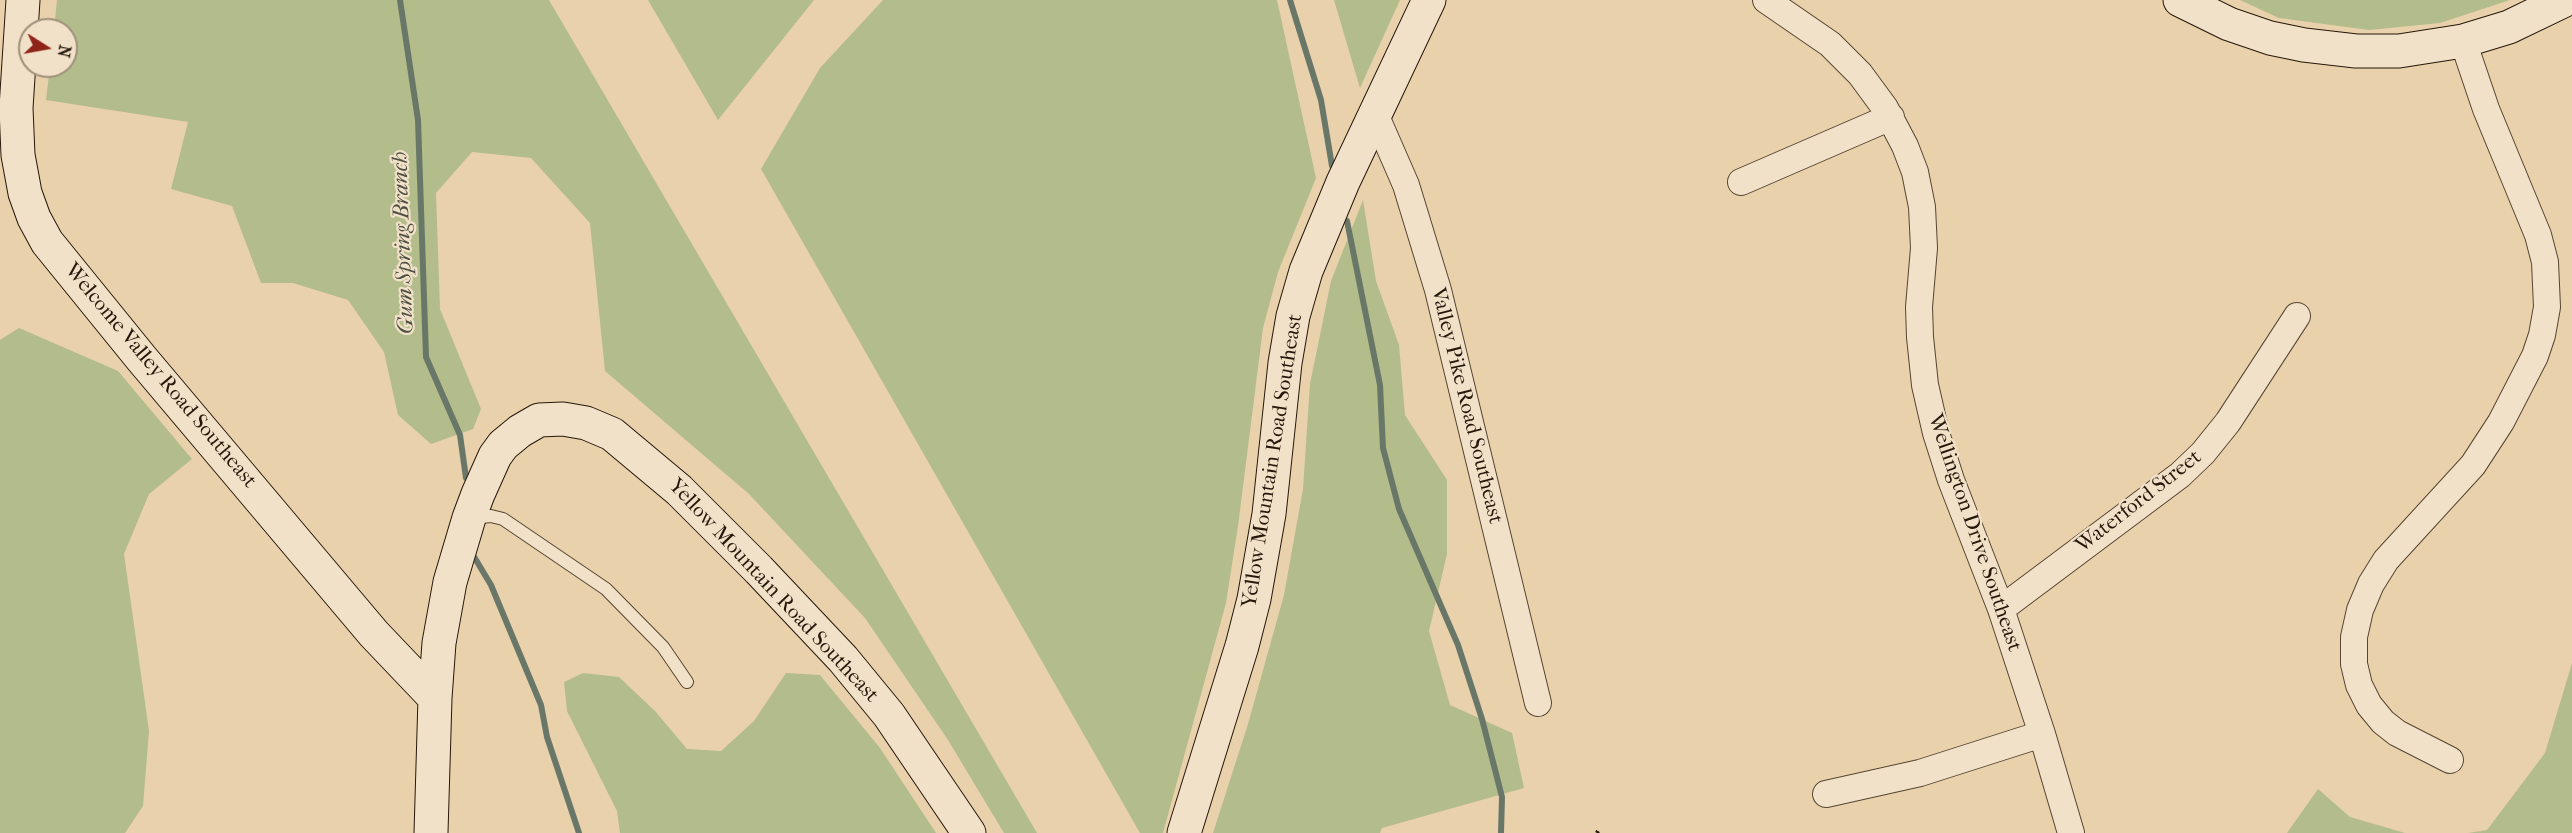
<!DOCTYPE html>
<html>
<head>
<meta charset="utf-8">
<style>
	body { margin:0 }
	#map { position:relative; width:2572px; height:833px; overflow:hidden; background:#e9d1ab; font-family:"IM FELL French Canon",serif }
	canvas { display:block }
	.north { position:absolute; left:18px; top:18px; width:60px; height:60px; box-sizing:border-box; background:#f1e1c8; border:2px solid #9f907c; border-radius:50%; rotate:101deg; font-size:16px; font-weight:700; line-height:24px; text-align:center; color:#25170a }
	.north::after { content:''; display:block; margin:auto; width:21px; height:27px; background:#8f2418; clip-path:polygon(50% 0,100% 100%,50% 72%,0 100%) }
</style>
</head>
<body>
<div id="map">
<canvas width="2572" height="833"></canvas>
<div class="north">N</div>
</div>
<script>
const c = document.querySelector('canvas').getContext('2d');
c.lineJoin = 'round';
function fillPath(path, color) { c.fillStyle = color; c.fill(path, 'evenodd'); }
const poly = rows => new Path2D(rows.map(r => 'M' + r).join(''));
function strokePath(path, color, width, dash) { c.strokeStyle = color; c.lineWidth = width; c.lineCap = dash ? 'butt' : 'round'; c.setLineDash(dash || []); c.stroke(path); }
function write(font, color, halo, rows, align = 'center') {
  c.font = font + ' "IM FELL French Canon",serif'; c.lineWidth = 4.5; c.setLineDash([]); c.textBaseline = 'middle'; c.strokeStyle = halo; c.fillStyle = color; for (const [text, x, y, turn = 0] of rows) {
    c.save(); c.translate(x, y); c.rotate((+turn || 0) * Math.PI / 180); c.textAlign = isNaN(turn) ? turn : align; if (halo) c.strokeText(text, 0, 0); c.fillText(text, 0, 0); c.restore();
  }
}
fillPath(poly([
	[57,0,549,0,1037,833,1004,833,948,740,865,618,749,494,605,371,590,223,531,158,472,152,436,193,440,309,481,409,473,429,431,444,398,415,384,352,348,300,293,283,261,283,232,206,171,189,188,122,46,100,50,66,66,66,66,30,54,30],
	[648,0,814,0,718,120],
	[883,0,1277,0,1316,178,1278,272,1263,328,1238,526,1226,603,1163,833,1140,833,761,169,820,68],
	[1334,0,1400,0,1360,88],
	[2240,0,2510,0,2440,23,2369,30,2279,18],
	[1363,200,1376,281,1399,345,1405,415,1447,480,1447,554,1429,631,1450,705,1512,733,1524,788,1382,828,1380,833,1213,833,1248,724,1284,595,1303,489,1310,384,1331,281],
	[19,328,118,371,192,459,149,494,124,554,149,731,143,806,125,833,0,833,0,340],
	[2572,663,2572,833,2468,833,2487,830,2545,753],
	[583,673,619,677,655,711,687,749,721,751,754,721,786,673,820,675,880,748,936,833,620,833,617,811,567,711,564,682],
	[2318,789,2350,817,2405,833,2287,833]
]), '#b3bc8b');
strokePath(poly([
	[400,0,418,120,426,357,460,435,466,478],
	[1290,0,1321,100,1332,166],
	[1347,221,1380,385,1383,448,1399,509,1458,645,1482,719,1502,797,1501,833],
	[473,555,491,585,541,705,547,737,579,833]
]), '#697769', 6);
const lane = poly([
	[471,518,491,516,503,519,606,589,663,647,687,682]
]);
const street = poly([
	[1766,0,1830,44,1860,74,1885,108,1905,146,1915,172,1922,207,1924,248,1919,307,1920,337,1925,385,1936,433,1951,480,2001,609,2042,734,2071,833],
	[1375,114,1406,185,1438,290,1538,703],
	[1741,182,1891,117],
	[2001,609,2180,475,2203,453,2228,422,2297,316],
	[2450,760,2397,733,2383,722,2369,705,2359,685,2354,664,2354,637,2360,610,2371,584,2386,560,2473,465,2501,422,2535,356,2542,335,2547,307,2545,262,2538,235,2486,109,2463,41],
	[1826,794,1920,773,2042,734]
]);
const secondary = poly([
	[23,0,16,108,18,155,25,193,34,218,47,242,142,359,374,634,435,698],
	[2180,0,2229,24,2270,38,2304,45,2356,51,2399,51,2463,41,2509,27,2565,0],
	[431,833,435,698,439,643,450,582,469,518,478,494,495,456,503,445,520,431,539,420,563,419,586,423,612,434,679,490,759,570,843,659,889,715,969,833],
	[1184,833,1242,646,1254,599,1269,514,1285,363,1293,316,1306,271,1343,182,1429,0]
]);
strokePath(lane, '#564632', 14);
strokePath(street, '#564632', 28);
strokePath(secondary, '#25170a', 35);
strokePath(poly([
	[1597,833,1598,831]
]), '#25170a', 4, [4.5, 3]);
strokePath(lane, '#f1e1c8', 12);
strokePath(street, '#f1e1c8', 26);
strokePath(secondary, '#f1e1c8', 33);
write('21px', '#25170a', '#f1e1c8', [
	["Welcome Valley Road Southeast",160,376,50],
	["Valley Pike Road Southeast",1466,406,76],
	["Yellow Mountain Road Southeast",1273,461,-81],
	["Waterford Street",2139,502,-38],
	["Wellington Drive Southeast",1974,533,71],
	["Yellow Mountain Road Southeast",773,591,47]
]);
write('italic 22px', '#4d4f42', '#f1e1c8', [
	["Gum Spring Branch",404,243,-92]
]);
</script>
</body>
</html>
